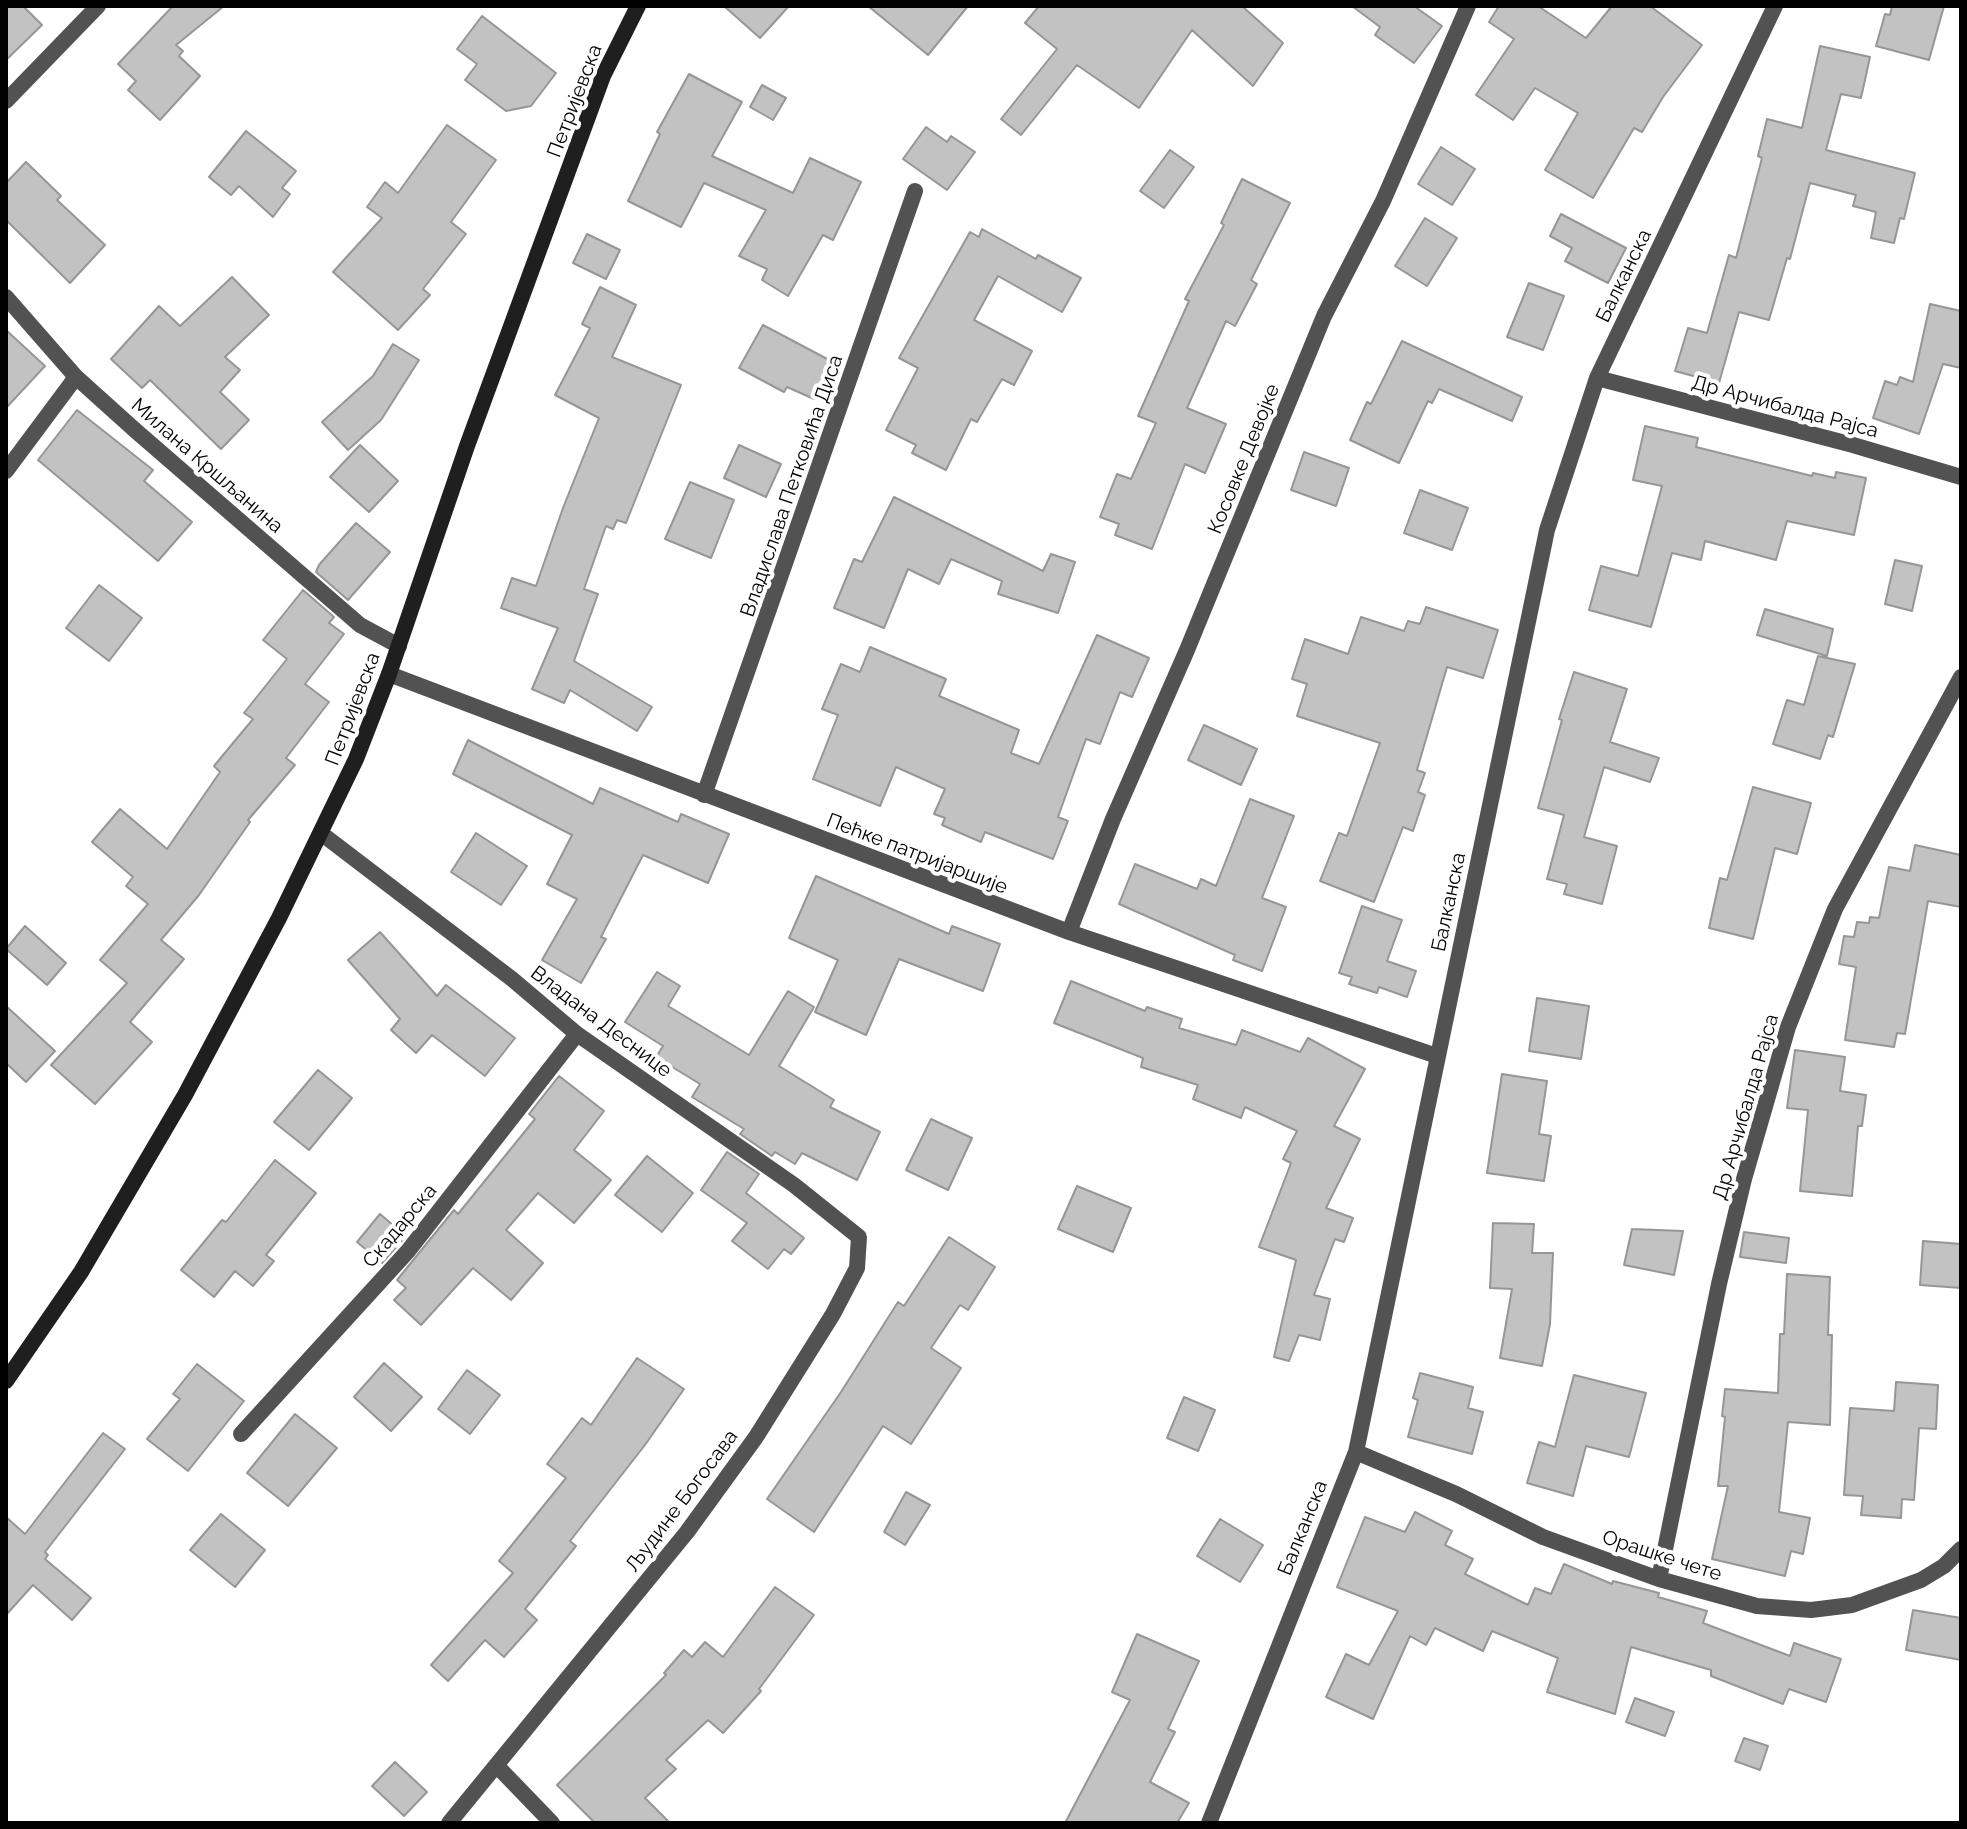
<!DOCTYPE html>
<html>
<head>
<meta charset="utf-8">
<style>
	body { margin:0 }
	#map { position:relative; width:1967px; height:1829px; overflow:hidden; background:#fff; font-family:Raleway,sans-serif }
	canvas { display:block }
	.frame { position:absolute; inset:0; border:8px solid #000; pointer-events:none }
</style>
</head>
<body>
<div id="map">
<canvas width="1967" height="1829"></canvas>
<div class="frame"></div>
</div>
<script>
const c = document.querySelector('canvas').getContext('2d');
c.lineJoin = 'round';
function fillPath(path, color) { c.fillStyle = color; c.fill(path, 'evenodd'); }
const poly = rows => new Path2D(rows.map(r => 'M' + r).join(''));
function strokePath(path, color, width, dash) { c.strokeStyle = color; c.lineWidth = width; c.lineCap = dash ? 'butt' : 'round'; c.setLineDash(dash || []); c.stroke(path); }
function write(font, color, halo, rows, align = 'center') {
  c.font = font + ' Raleway,sans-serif'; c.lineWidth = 8; c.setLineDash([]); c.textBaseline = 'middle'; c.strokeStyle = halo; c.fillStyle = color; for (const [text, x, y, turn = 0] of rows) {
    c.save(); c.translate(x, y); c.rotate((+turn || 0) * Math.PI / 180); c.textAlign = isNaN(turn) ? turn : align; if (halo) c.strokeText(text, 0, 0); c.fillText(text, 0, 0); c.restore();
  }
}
const building = poly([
	[6,6,23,6,42,25,6,60,6,6],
	[173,6,224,6,176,45,183,51,179,56,200,76,160,120,128,90,136,81,118,64,173,6],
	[724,6,789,6,760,38,724,6],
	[868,6,968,6,928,55,868,6],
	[1039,6,1242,6,1283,43,1253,86,1192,30,1139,108,1077,65,1021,135,1001,119,1057,49,1025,23,1039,6],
	[1352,6,1414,6,1442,26,1414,63,1375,35,1380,27,1352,6],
	[1499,6,1538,6,1586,38,1612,6,1650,6,1702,45,1663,97,1642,132,1634,128,1593,198,1545,170,1578,113,1535,88,1513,120,1476,95,1514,39,1489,22,1499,6],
	[1892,6,1944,6,1929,60,1876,46,1885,14,1890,15,1892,6],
	[482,16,556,73,531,106,506,111,465,80,477,64,457,49,482,16],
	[1820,46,1870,57,1861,98,1841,94,1826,150,1915,173,1904,219,1900,218,1894,243,1871,238,1876,212,1853,206,1856,195,1810,183,1790,259,1787,258,1769,320,1739,312,1719,383,1675,371,1688,328,1707,333,1729,255,1736,258,1762,158,1758,156,1767,119,1802,128,1820,46],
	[689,74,742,102,712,156,793,193,810,158,861,182,833,240,823,235,788,296,762,280,767,269,739,256,766,210,704,183,681,227,628,201,660,134,657,132,689,74],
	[762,85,786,98,773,120,750,107,762,85],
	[447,125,496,160,451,222,466,234,423,289,430,295,398,330,333,272,382,218,367,207,385,182,398,193,447,125],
	[926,127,947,142,951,136,975,152,947,190,903,159,926,127],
	[246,131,296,171,282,188,290,194,273,217,239,186,231,195,209,177,246,131],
	[1441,147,1475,169,1452,205,1418,184,1441,147],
	[1170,150,1194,167,1164,208,1140,191,1170,150],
	[26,162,61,196,57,200,105,245,70,283,6,220,6,183,26,162],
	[1242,179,1290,203,1251,280,1257,284,1235,326,1226,321,1187,408,1226,424,1205,473,1185,464,1152,549,1115,535,1119,524,1100,517,1117,474,1131,479,1156,423,1138,416,1189,301,1185,299,1224,225,1221,223,1242,179],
	[1561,214,1626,248,1608,283,1565,261,1572,248,1550,236,1561,214],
	[1425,218,1457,238,1427,286,1395,266,1425,218],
	[982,229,1036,259,1038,255,1081,278,1062,312,998,276,974,320,1032,351,1014,385,1002,379,977,422,971,419,946,470,912,453,916,445,886,430,918,368,899,358,970,232,979,237,982,229],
	[587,234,620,250,606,279,573,263,587,234],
	[232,277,269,315,225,357,240,370,220,392,249,420,221,449,150,380,142,388,111,359,159,306,180,326,232,277],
	[1529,283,1564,296,1543,350,1507,337,1529,283],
	[600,287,636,305,612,357,681,385,626,523,617,520,613,529,606,526,584,589,598,594,574,661,652,707,637,731,570,690,564,703,532,689,558,628,501,608,512,578,536,586,563,508,599,418,555,395,590,328,582,324,600,287],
	[1930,304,1961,311,1961,368,1943,364,1919,434,1873,418,1885,381,1897,385,1900,377,1913,382,1930,304],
	[763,325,831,361,814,399,787,387,784,392,739,368,763,325],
	[6,330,45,366,6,408,6,330],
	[1402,341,1522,397,1512,421,1439,389,1432,403,1428,401,1399,463,1350,440,1367,402,1371,404,1402,341],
	[393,344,419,360,381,420,348,450,322,422,373,376,393,344],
	[77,410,153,470,144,481,192,522,158,561,38,460,77,410],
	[1645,426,1698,438,1696,447,1812,476,1813,473,1835,478,1836,472,1866,478,1854,535,1787,521,1776,560,1705,541,1701,560,1672,553,1651,627,1589,610,1601,566,1638,576,1662,486,1633,480,1645,426],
	[360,445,398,481,369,512,330,477,360,445],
	[739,445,781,464,766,497,724,478,739,445],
	[1304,452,1349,468,1336,506,1291,490,1304,452],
	[690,482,734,500,711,558,665,539,690,482],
	[1420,490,1468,508,1452,550,1404,533,1420,490],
	[894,497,1043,571,1051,554,1075,562,1058,613,998,594,1002,581,951,559,939,584,908,569,884,628,834,608,854,559,862,562,894,497],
	[356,523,390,552,348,600,316,572,319,565,356,523],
	[1895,560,1922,566,1912,611,1885,604,1895,560],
	[99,585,142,618,109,661,66,628,99,585],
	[303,590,334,617,329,623,344,634,305,684,329,702,286,758,295,765,248,820,250,822,199,895,161,940,184,959,130,1022,152,1042,95,1104,51,1065,127,983,100,960,148,904,126,886,133,877,92,842,120,809,167,849,220,772,214,766,253,719,244,713,287,659,263,640,303,590],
	[1426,607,1498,630,1483,678,1447,667,1417,770,1425,773,1418,792,1425,795,1413,831,1403,827,1374,902,1320,881,1339,833,1347,836,1380,743,1297,716,1307,684,1292,679,1305,639,1348,654,1361,617,1404,631,1408,621,1420,624,1426,607],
	[1765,609,1833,629,1827,656,1757,635,1765,609],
	[1097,635,1149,658,1132,697,1120,692,1100,744,1086,739,1058,817,1068,821,1053,859,985,832,981,842,942,825,945,818,934,814,945,789,896,767,880,806,813,779,838,715,822,709,841,664,860,672,870,647,946,679,939,696,1019,730,1011,753,1039,764,1097,635],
	[1818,656,1855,664,1833,737,1828,735,1820,759,1773,744,1787,700,1804,705,1818,656],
	[1574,672,1627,689,1610,742,1659,758,1650,782,1604,767,1584,837,1617,846,1602,904,1564,894,1567,884,1547,879,1564,815,1538,808,1562,720,1559,719,1574,672],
	[1204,725,1257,749,1241,785,1188,760,1204,725],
	[468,740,593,804,600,788,678,822,681,814,729,834,708,883,643,855,601,937,606,939,581,983,542,960,577,899,547,884,572,835,453,774,468,740],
	[1753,787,1811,803,1797,854,1775,848,1753,939,1709,928,1720,878,1727,880,1753,787],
	[1250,799,1294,816,1262,898,1286,907,1262,971,1233,960,1235,955,1119,904,1135,864,1197,889,1201,879,1216,886,1250,799],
	[476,833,527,866,501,905,451,872,476,833],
	[1915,845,1961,855,1961,907,1928,901,1905,1034,1897,1033,1894,1047,1845,1040,1856,967,1839,964,1844,936,1854,937,1857,922,1869,923,1870,917,1879,918,1889,867,1910,871,1915,845],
	[816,876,949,934,952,926,1000,944,983,991,899,959,866,1035,815,1012,838,960,789,938,816,876],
	[1362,906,1402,920,1387,961,1416,971,1407,997,1379,987,1377,993,1349,984,1352,977,1339,973,1362,906],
	[25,926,66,963,47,985,6,949,25,926],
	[380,932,437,996,446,985,515,1038,485,1076,432,1035,416,1053,391,1030,400,1019,348,960,380,932],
	[657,972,680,986,668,1006,749,1055,788,991,814,1007,779,1066,834,1100,830,1107,880,1132,857,1180,802,1153,795,1164,775,1152,772,1156,740,1134,744,1129,692,1097,700,1084,656,1057,663,1046,625,1022,657,972],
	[1071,981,1145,1011,1147,1007,1182,1019,1179,1028,1236,1045,1242,1030,1300,1052,1308,1038,1365,1069,1334,1126,1360,1139,1326,1208,1353,1218,1344,1242,1335,1239,1314,1295,1330,1299,1320,1340,1299,1335,1289,1361,1274,1357,1296,1260,1259,1247,1291,1163,1283,1159,1297,1131,1245,1107,1241,1118,1193,1099,1198,1085,1141,1067,1143,1058,1054,1023,1071,981],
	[1537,998,1589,1006,1581,1059,1529,1051,1537,998],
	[6,1006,55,1051,26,1082,6,1063,6,1006],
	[1795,1050,1845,1057,1840,1091,1866,1095,1862,1126,1858,1126,1852,1196,1800,1191,1808,1110,1787,1108,1795,1050],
	[318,1070,352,1098,309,1150,274,1122,318,1070],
	[1502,1074,1547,1081,1539,1134,1551,1136,1544,1181,1487,1173,1502,1074],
	[559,1076,604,1111,574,1150,611,1180,574,1223,538,1193,506,1230,543,1263,511,1300,473,1268,421,1325,394,1300,406,1288,397,1280,454,1210,458,1214,535,1119,529,1114,559,1076],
	[931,1119,972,1138,948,1190,906,1170,931,1119],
	[727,1152,759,1174,746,1193,804,1238,791,1254,784,1249,768,1269,732,1241,747,1223,701,1190,727,1152],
	[647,1156,693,1193,662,1232,615,1195,647,1156],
	[275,1160,316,1193,266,1255,274,1261,253,1286,235,1271,214,1297,181,1270,222,1220,226,1222,275,1160],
	[1077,1186,1131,1208,1113,1252,1058,1229,1077,1186],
	[380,1214,406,1236,382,1263,357,1242,380,1214],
	[1493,1223,1534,1224,1532,1253,1553,1253,1550,1324,1542,1366,1500,1358,1512,1289,1490,1288,1493,1223],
	[1632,1229,1683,1231,1674,1275,1624,1265,1632,1229],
	[1744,1232,1789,1238,1786,1263,1740,1257,1744,1232],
	[949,1237,995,1267,968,1310,960,1305,931,1348,961,1368,911,1444,883,1426,814,1532,767,1499,841,1392,898,1302,904,1306,949,1237],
	[1923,1241,1961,1244,1961,1288,1920,1285,1923,1241],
	[1787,1274,1830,1277,1828,1335,1832,1335,1830,1425,1788,1422,1779,1512,1810,1518,1803,1554,1791,1551,1785,1576,1712,1559,1728,1486,1718,1486,1725,1417,1722,1416,1725,1389,1778,1393,1780,1334,1784,1334,1787,1274],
	[637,1358,684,1389,645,1445,570,1541,576,1546,525,1609,537,1620,504,1657,485,1640,448,1681,431,1665,513,1573,499,1561,566,1478,547,1464,582,1418,591,1425,637,1358],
	[384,1363,422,1397,391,1431,354,1397,384,1363],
	[197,1364,244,1401,188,1471,147,1439,180,1399,173,1394,197,1364],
	[467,1370,500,1395,470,1434,438,1409,467,1370],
	[1420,1373,1473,1387,1468,1408,1483,1412,1472,1454,1408,1437,1418,1400,1413,1398,1420,1373],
	[1574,1375,1646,1393,1629,1457,1586,1446,1573,1496,1527,1483,1539,1442,1555,1447,1574,1375],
	[1896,1382,1938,1385,1936,1429,1919,1428,1914,1500,1902,1499,1901,1518,1861,1515,1863,1496,1844,1495,1850,1408,1894,1411,1896,1382],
	[1184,1397,1215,1410,1198,1451,1167,1438,1184,1397],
	[295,1414,337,1448,288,1506,247,1473,295,1414],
	[103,1433,125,1449,45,1552,48,1555,45,1559,91,1598,72,1620,33,1585,6,1615,6,1517,25,1534,103,1433],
	[906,1492,930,1505,905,1545,884,1532,906,1492],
	[1415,1512,1452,1531,1445,1545,1473,1559,1465,1574,1528,1605,1535,1588,1551,1594,1564,1564,1612,1584,1613,1581,1659,1593,1658,1597,1707,1611,1703,1623,1790,1656,1794,1643,1841,1659,1826,1702,1789,1689,1783,1704,1711,1676,1711,1670,1631,1647,1615,1714,1547,1692,1558,1658,1492,1631,1483,1651,1435,1628,1426,1645,1410,1636,1373,1719,1326,1697,1346,1654,1369,1665,1398,1611,1337,1587,1365,1517,1405,1532,1415,1512],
	[221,1514,265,1550,235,1587,190,1550,221,1514],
	[1220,1519,1263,1545,1240,1582,1197,1556,1220,1519],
	[775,1587,814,1615,759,1689,761,1691,723,1733,708,1720,666,1760,676,1769,645,1798,670,1823,595,1823,557,1785,666,1675,664,1673,684,1650,692,1657,705,1642,723,1657,775,1587],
	[1913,1610,1961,1618,1961,1660,1906,1650,1913,1610],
	[1137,1634,1199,1661,1168,1729,1175,1732,1150,1782,1189,1803,1177,1823,1065,1823,1130,1700,1112,1692,1137,1634],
	[1635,1698,1674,1712,1665,1736,1626,1722,1635,1698],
	[1744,1738,1768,1746,1760,1770,1735,1761,1744,1738],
	[395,1762,427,1792,404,1816,372,1786,395,1762]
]);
fillPath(building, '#c2c2c2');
strokePath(building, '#969696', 2);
strokePath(poly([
	[6,101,98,6],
	[6,297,76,377,136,431,360,625,399,646],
	[1597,378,1853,445,1961,477],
	[6,471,76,377],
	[389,674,1069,932,1437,1056],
	[704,795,915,191],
	[322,834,512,979,577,1034,794,1185,859,1237,857,1268,833,1314,756,1437,687,1532,449,1823],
	[1069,932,1113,819,1187,650,1324,316,1383,201,1468,6],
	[241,1434,408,1251,577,1034],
	[1356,1452,1456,1494,1543,1537,1659,1579,1757,1606,1811,1610,1852,1605,1921,1580,1944,1566,1961,1549],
	[1659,1579,1719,1284,1744,1179,1788,1027,1835,909,1961,677],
	[497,1766,552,1823],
	[1209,1823,1356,1452,1547,530,1597,378,1775,6]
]), '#525252', 16);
strokePath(poly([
	[6,1381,81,1272,185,1095,279,918,356,759,389,674,467,446,603,76,638,6]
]), '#1f1f1f', 16);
write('20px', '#000', '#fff', [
	["Петријевска",575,101,-69],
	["Балканска",1624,276,-64],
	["Др Арчибалда Рајса",1785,407,15],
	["Косовке Девојке",1244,459,-68],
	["Милана Кршљанина",207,466,41],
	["Владислава Петковића Диса",792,486,-71],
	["Петријевска",353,709,-69],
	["Пећке патријаршије",917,854,21],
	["Балканска",1449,902,-78],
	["Владана Деснице",601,1022,37],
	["Др Арчибалда Рајса",1746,1107,-74],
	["Скадарска",400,1226,-50],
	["Људине Богосава",682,1501,-53],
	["Балканска",1303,1528,-68],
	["Орашке чете",1662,1556,18]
]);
</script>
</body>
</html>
